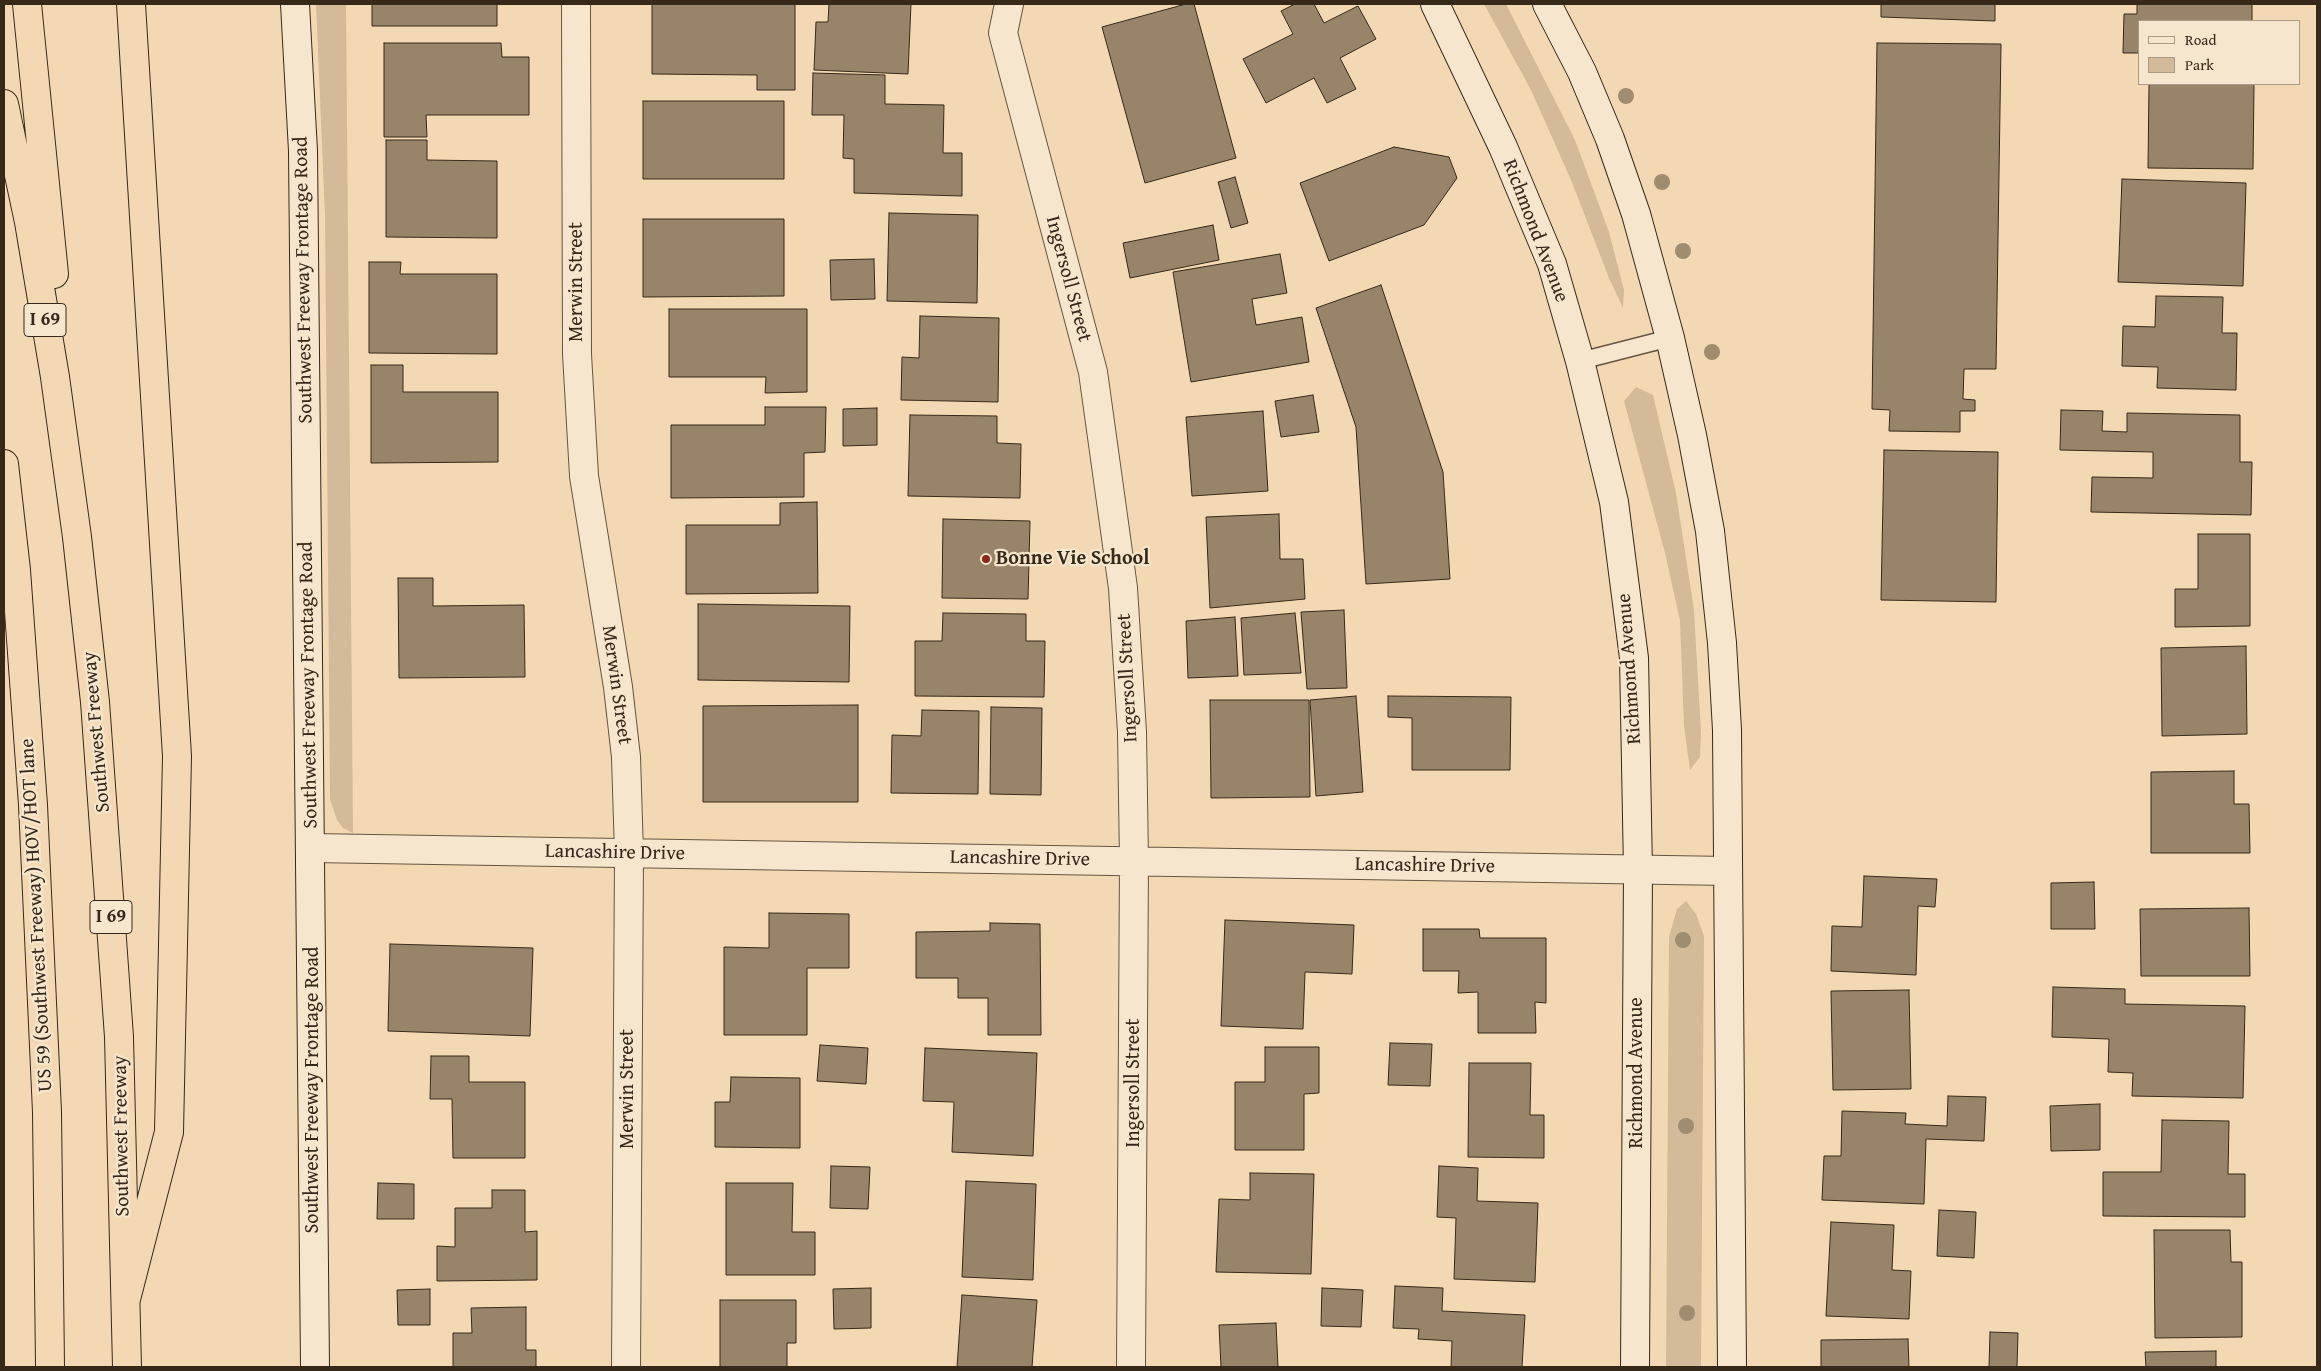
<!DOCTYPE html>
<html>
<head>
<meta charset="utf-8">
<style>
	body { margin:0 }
	#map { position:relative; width:2321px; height:1371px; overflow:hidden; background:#f3d9b3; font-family:"Gentium Book Plus",serif }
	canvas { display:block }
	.frame { position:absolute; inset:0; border:5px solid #362919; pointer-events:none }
	.legend { position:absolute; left:2138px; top:20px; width:162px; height:65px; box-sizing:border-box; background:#f7e6ce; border:1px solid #aa9a86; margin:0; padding:6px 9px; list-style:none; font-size:15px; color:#362919 }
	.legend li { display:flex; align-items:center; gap:10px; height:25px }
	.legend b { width:25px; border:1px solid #aa9a86 }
</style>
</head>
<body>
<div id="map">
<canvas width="2321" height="1371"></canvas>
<div class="frame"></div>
<ul class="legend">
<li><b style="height:6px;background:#f7e6ce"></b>Road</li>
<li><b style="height:14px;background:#d3bb99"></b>Park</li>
</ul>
</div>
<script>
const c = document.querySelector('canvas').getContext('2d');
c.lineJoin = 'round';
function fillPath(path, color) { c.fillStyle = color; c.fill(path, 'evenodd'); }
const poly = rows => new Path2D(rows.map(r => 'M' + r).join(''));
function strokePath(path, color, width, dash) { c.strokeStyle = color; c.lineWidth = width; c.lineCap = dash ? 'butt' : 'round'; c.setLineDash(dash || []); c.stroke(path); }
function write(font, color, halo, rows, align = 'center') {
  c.font = font + ' "Gentium Book Plus",serif'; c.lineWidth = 4.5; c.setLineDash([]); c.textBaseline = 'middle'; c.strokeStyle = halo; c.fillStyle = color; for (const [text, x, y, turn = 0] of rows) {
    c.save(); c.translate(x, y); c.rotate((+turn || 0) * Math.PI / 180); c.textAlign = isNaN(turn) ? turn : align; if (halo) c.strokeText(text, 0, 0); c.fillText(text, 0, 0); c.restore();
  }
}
fillPath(poly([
	[316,4,346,4,353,833,343,828,337,820,330,799,325,216],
	[1484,4,1506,4,1575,140,1609,232,1624,290,1623,308,1609,278,1571,180,1531,90],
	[1636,387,1653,395,1676,493,1694,610,1701,732,1700,757,1690,770,1684,726,1680,621,1665,553,1624,401],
	[1686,901,1696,914,1704,936,1701,1367,1666,1367,1669,937,1677,909]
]), '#d3bb99');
const building = poly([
	[372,4,497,4,497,26,372,26,372,4],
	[652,4,795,4,795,90,757,90,757,75,652,74,652,4],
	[829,4,911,4,908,74,814,70,816,22,828,22,829,4],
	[1186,4,1194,4,1236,158,1145,183,1102,27,1186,4],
	[1295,4,1314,4,1324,23,1358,6,1376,39,1340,58,1356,89,1327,103,1314,78,1266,103,1243,59,1293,34,1281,11,1295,4],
	[1881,4,1995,4,1995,21,1881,17,1881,4],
	[2137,4,2252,4,2252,21,2140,21,2140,53,2123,53,2124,14,2137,14,2137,4],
	[384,43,501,43,502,57,529,57,529,115,426,115,427,137,384,137,384,43],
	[1877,43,2001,44,1996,369,1964,369,1963,399,1975,400,1975,411,1960,411,1960,432,1889,431,1890,410,1872,409,1877,43],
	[813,73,885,75,885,104,944,105,943,153,962,153,962,196,854,193,854,159,843,158,844,115,812,115,813,73],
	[2149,84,2254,84,2253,169,2148,168,2149,84],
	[643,101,784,101,784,179,643,179,643,101],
	[386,140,427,140,427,160,497,161,497,238,386,237,386,140],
	[1394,147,1449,157,1457,178,1424,225,1329,261,1300,183,1394,147],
	[1235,177,1248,223,1231,228,1218,182,1235,177],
	[2122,179,2246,183,2243,286,2118,282,2122,179],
	[889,213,978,215,977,303,887,301,889,213],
	[643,219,784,219,784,296,643,297,643,219],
	[1213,225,1219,260,1130,278,1123,243,1213,225],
	[1280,254,1287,293,1252,299,1256,325,1302,317,1309,362,1191,382,1173,272,1280,254],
	[874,259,875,299,831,300,830,260,874,259],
	[369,262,401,262,400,274,497,274,497,354,369,353,369,262],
	[1381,285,1443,472,1450,579,1366,584,1356,427,1316,308,1381,285],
	[2156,296,2223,297,2222,333,2237,333,2236,390,2157,388,2158,367,2122,366,2123,326,2155,327,2156,296],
	[669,309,807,309,807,392,765,393,766,377,669,377,669,309],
	[920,316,999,318,998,402,901,400,902,357,919,358,920,316],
	[371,365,403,365,403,392,498,392,498,462,371,463,371,365],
	[1313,395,1319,432,1281,437,1275,401,1313,395],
	[765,407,826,407,825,452,804,453,804,497,671,498,671,425,765,425,765,407],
	[877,408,877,445,843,446,843,409,877,408],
	[2061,410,2103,411,2102,431,2127,432,2127,413,2240,415,2240,462,2252,462,2251,515,2091,512,2092,477,2153,478,2153,452,2060,450,2061,410],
	[1263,411,1268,491,1192,496,1186,417,1263,411],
	[910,415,997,416,997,443,1021,444,1020,498,908,496,910,415],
	[1884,450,1998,452,1996,602,1881,600,1884,450],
	[817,502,818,593,686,594,686,525,780,525,780,503,817,502],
	[1279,514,1280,559,1303,559,1305,599,1210,608,1206,517,1279,514],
	[943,519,1030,521,1028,599,942,598,943,519],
	[2198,534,2250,534,2250,626,2175,627,2175,589,2198,589,2198,534],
	[398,578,433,578,433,606,524,605,525,677,399,678,398,578],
	[698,604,850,606,849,682,698,680,698,604],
	[1344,610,1347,688,1307,689,1301,612,1344,610],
	[943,613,1026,614,1026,641,1045,641,1044,697,915,696,915,641,942,641,943,613],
	[1295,613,1301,673,1244,675,1241,618,1295,613],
	[1235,617,1238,676,1188,678,1186,621,1235,617],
	[2246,646,2247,734,2162,736,2161,648,2246,646],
	[1356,696,1363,792,1316,796,1310,700,1356,696],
	[1388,696,1511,697,1510,770,1412,770,1412,718,1388,717,1388,696],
	[1210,700,1309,700,1310,797,1211,798,1210,700],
	[858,705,858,802,703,802,703,706,858,705],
	[991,707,1042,708,1041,795,990,794,991,707],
	[922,710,979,711,978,794,891,793,892,735,921,736,922,710],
	[2234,771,2234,804,2249,804,2250,853,2151,853,2151,772,2234,771],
	[1864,876,1937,879,1935,907,1918,906,1916,975,1831,971,1832,926,1862,927,1864,876],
	[2094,882,2095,929,2051,929,2051,883,2094,882],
	[2249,908,2250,976,2141,976,2140,909,2249,908],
	[769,913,849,914,849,968,807,968,807,1035,724,1035,724,947,769,948,769,913],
	[1225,920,1354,925,1352,974,1305,972,1303,1029,1221,1026,1225,920],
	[990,923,1040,924,1041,1035,988,1035,988,998,958,998,958,978,916,978,916,932,990,931,990,923],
	[1423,929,1479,929,1480,938,1546,938,1546,1003,1535,1002,1536,1033,1478,1033,1478,992,1458,993,1459,971,1423,971,1423,929],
	[390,944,533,948,530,1036,388,1031,390,944],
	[2053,987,2125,989,2125,1004,2245,1006,2243,1098,2132,1096,2133,1073,2108,1072,2109,1039,2052,1037,2053,987],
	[1909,990,1911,1089,1833,1090,1831,991,1909,990],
	[1390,1043,1432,1044,1430,1086,1388,1085,1390,1043],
	[820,1045,868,1048,866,1084,817,1081,820,1045],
	[1265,1047,1319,1047,1319,1093,1304,1094,1304,1150,1235,1150,1235,1082,1265,1082,1265,1047],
	[925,1048,1037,1053,1033,1156,952,1152,954,1102,923,1101,925,1048],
	[431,1056,469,1056,469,1082,525,1082,525,1158,453,1158,452,1099,430,1099,431,1056],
	[1469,1063,1531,1063,1530,1115,1544,1115,1544,1158,1468,1157,1469,1063],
	[731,1077,800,1078,800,1148,715,1147,715,1102,730,1102,731,1077],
	[1948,1096,1986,1097,1984,1141,1926,1139,1924,1204,1822,1200,1824,1156,1841,1156,1842,1111,1906,1113,1905,1124,1947,1126,1948,1096],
	[2100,1104,2100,1150,2051,1151,2050,1106,2100,1104],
	[2162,1120,2229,1121,2228,1174,2245,1174,2245,1217,2103,1216,2103,1172,2161,1172,2162,1120],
	[831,1166,870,1167,868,1209,830,1208,831,1166],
	[1439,1166,1478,1168,1477,1201,1538,1203,1535,1282,1454,1279,1456,1218,1437,1217,1439,1166],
	[1250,1173,1314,1174,1311,1274,1216,1272,1219,1199,1250,1200,1250,1173],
	[966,1181,1036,1184,1033,1280,962,1277,966,1181],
	[378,1183,414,1184,414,1219,377,1219,378,1183],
	[726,1183,793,1183,792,1232,815,1232,815,1275,726,1275,726,1183],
	[492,1190,525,1190,525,1232,537,1231,537,1280,437,1281,437,1246,455,1247,455,1208,492,1208,492,1190],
	[1939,1210,1976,1212,1974,1258,1937,1256,1939,1210],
	[1831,1222,1894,1225,1892,1270,1911,1271,1909,1319,1826,1316,1831,1222],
	[2154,1230,2230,1230,2231,1262,2242,1262,2242,1337,2155,1338,2154,1230],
	[1395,1286,1443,1288,1442,1311,1525,1315,1522,1367,1451,1367,1452,1341,1418,1339,1419,1329,1393,1328,1395,1286],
	[871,1288,871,1328,834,1329,833,1289,871,1288],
	[1322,1288,1363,1290,1361,1327,1321,1326,1322,1288],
	[430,1289,430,1325,398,1325,397,1290,430,1289],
	[962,1295,1037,1300,1032,1367,957,1367,962,1295],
	[720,1300,796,1300,796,1343,787,1343,787,1367,720,1367,720,1300],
	[526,1307,526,1350,536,1350,536,1367,453,1367,453,1333,472,1333,471,1308,526,1307],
	[1276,1323,1278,1367,1221,1367,1219,1325,1276,1323],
	[1990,1332,2018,1333,2017,1367,1989,1367,1990,1332],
	[1908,1339,1909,1367,1821,1367,1821,1340,1908,1339],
	[2216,1351,2216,1367,2146,1367,2145,1352,2216,1351]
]);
fillPath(building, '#988569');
strokePath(building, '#362919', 1);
const lane = poly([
	[1580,361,1670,338]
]);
const street = poly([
	[576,4,577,354,584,476,618,687,626,757,629,853,626,1367],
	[1009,4,1003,33,1093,372,1123,588,1132,732,1134,861,1131,1367],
	[311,848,1728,871]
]);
const secondary = poly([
	[295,4,303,151,315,1367],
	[1435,4,1503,147,1552,264,1580,361,1614,502,1634,658,1638,870,1635,1367],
	[1547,4,1582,72,1610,139,1636,214,1670,338,1692,435,1710,531,1722,643,1727,730,1732,1367]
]);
const highway = poly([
	[27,4,54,274],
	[4,104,29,222,55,377,77,537,95,702,119,1037,127,1367],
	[4,464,16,570,33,805,47,1112,50,1367],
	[126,1299,169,1132,177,756,131,4]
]);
strokePath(lane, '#655540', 19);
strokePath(street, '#655540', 30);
strokePath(secondary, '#362919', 30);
strokePath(highway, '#362919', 30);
strokePath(lane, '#f7e6ce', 16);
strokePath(street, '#f7e6ce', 28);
strokePath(secondary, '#f7e6ce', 28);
strokePath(highway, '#f3d9b3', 28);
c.fillStyle = '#a08d70';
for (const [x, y] of [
	[1626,96],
	[1662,182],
	[1683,251],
	[1712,352],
	[1683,940],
	[1686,1126],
	[1687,1313]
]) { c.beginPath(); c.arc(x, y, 8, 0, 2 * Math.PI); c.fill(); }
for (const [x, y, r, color] of [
	[986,559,5,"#8f2418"]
]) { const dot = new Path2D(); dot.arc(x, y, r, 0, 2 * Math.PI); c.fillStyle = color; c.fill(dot); strokePath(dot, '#f7e6ce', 2); }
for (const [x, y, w] of [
	[45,320,42],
	[111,917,42]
]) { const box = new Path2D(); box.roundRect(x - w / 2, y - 16.5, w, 33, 4); c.fillStyle = '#f7e6ce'; c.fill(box); strokePath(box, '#362919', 1); }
write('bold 19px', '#362919', null, [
	["I 69",45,320],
	["I 69",111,917]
]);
write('20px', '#362919', '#f7e6ce', [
	["Richmond Avenue",1535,231,69],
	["Ingersoll Street",1068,279,75],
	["Southwest Freeway Frontage Road",304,280,-91],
	["Merwin Street",577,282,-90],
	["Richmond Avenue",1630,669,-94],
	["Ingersoll Street",1128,678,-93],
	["Southwest Freeway Frontage Road",309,685,-91],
	["Merwin Street",616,685,82],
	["Southwest Freeway",97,732,-95],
	["Lancashire Drive",615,853,1],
	["Lancashire Drive",1020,859,1],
	["Lancashire Drive",1425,866,1],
	["US 59 (Southwest Freeway) HOV/HOT lane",37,915,-93],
	["Richmond Avenue",1637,1073,-90],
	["Ingersoll Street",1134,1083,-90],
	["Merwin Street",628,1089,-90],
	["Southwest Freeway Frontage Road",313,1090,-90],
	["Southwest Freeway",122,1136,-91]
]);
write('bold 20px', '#362919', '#f7e6ce', [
	["Bonne Vie School",996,559]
], 'left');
</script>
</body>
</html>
